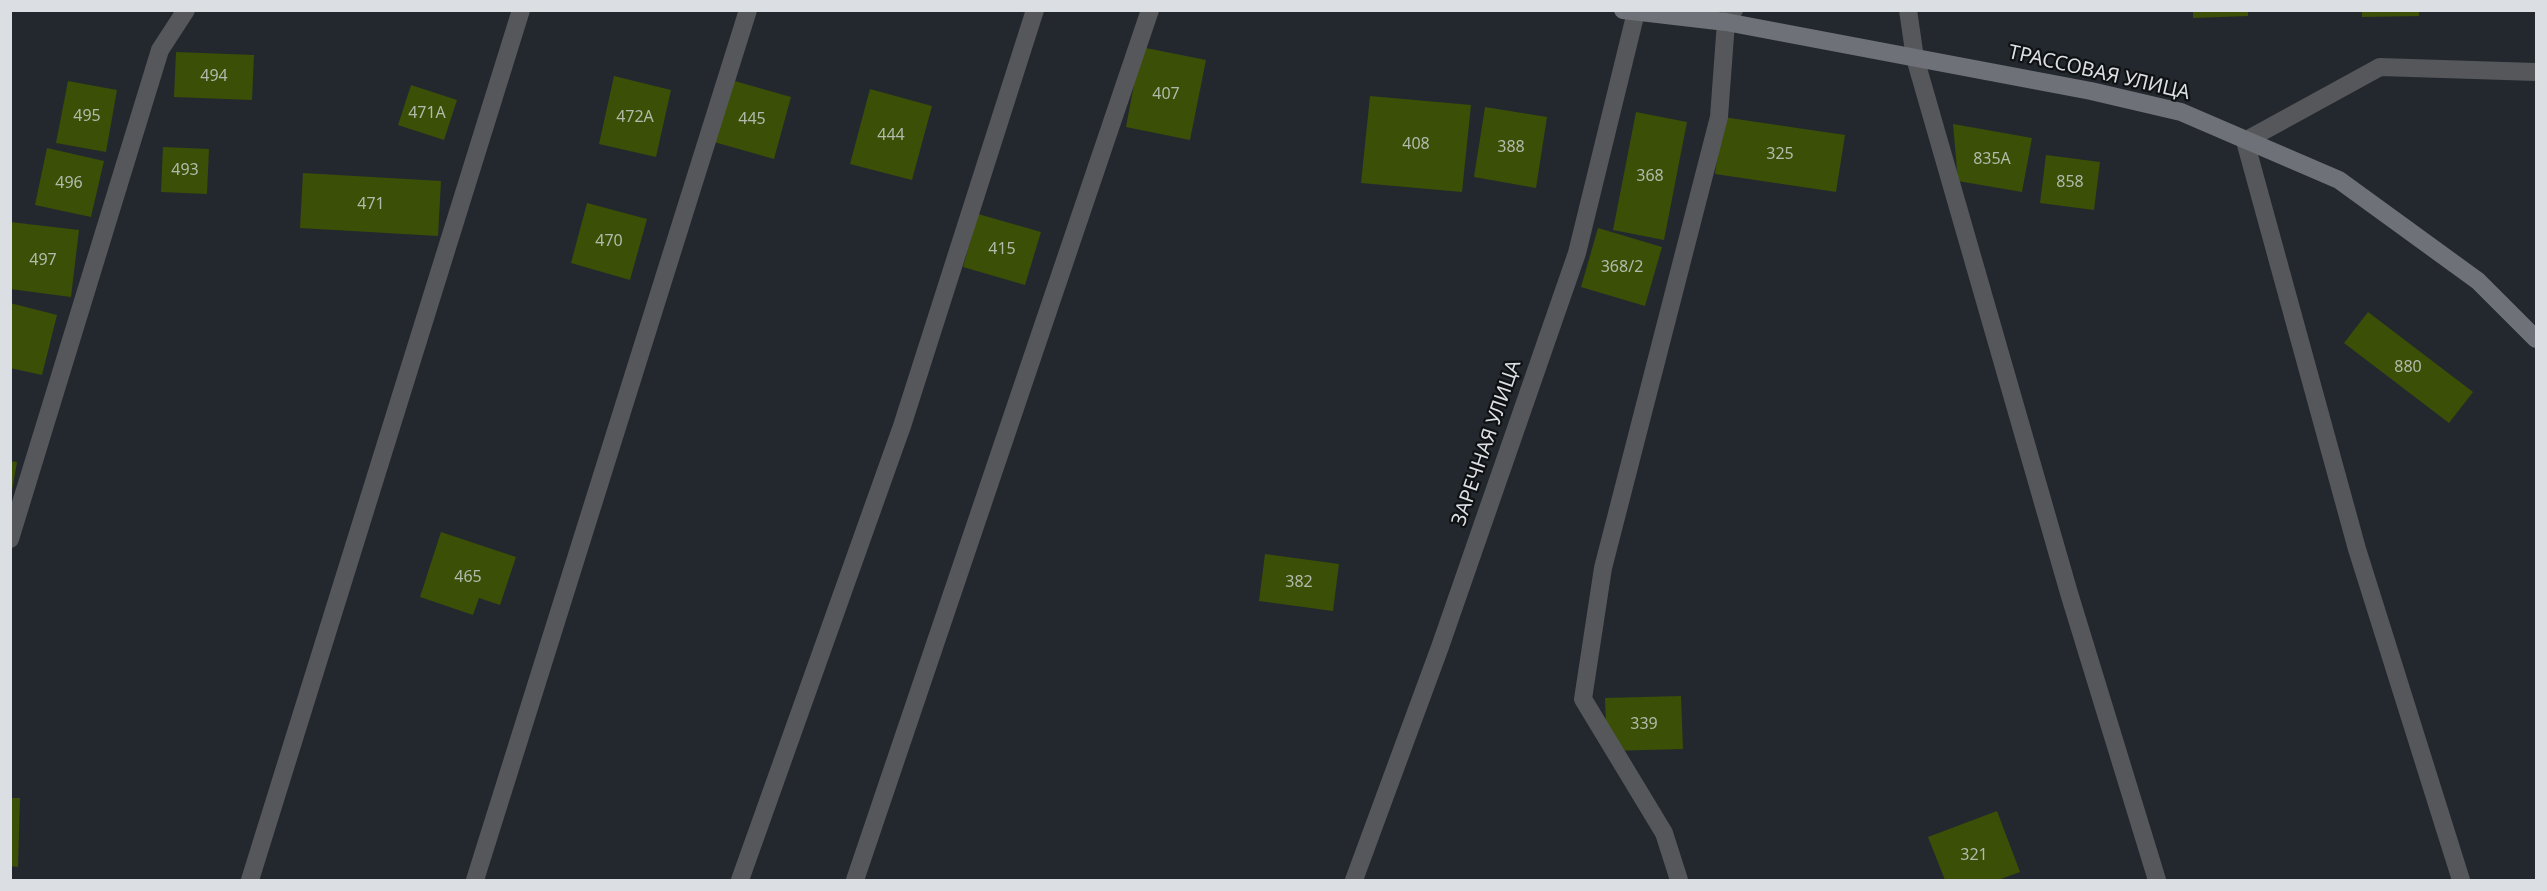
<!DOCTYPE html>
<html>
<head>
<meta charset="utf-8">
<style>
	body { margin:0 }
	#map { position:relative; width:2547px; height:891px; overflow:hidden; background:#23282e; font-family:"Noto Sans",sans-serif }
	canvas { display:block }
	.frame { position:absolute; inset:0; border:12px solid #dbdee2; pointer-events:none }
</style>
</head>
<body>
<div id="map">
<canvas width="2547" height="891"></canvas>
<div class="frame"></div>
</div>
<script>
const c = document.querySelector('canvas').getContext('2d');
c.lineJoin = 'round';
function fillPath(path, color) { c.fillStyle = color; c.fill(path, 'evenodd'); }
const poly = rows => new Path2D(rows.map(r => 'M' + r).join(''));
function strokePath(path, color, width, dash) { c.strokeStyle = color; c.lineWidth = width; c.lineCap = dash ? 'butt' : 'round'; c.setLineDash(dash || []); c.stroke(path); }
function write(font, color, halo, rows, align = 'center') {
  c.font = font + ' "Noto Sans",sans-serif'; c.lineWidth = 4.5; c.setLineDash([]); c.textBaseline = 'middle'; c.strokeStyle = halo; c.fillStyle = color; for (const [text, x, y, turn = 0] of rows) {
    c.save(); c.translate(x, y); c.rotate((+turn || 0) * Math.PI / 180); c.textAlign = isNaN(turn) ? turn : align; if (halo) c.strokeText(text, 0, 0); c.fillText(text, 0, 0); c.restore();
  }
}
fillPath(poly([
	[2193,10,2248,10,2248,16,2193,18],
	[2362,10,2419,10,2419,16,2362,17],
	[1141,47,1206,60,1190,140,1126,127],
	[176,52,254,55,252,100,174,97],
	[614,76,671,90,656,157,599,144],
	[731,80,791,97,774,159,714,142],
	[68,81,117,90,106,152,56,143],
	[411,85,457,100,444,140,398,125],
	[870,89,932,106,912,180,850,164],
	[1370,96,1471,105,1462,192,1361,183],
	[1485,107,1547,117,1536,188,1474,177],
	[1636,112,1687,122,1664,240,1613,230],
	[1723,117,1845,135,1836,192,1715,174],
	[1953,124,2032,138,2022,192,1958,181],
	[163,147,209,149,207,194,161,192],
	[47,148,104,161,91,217,35,205],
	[2046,155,2100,162,2094,210,2040,203],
	[303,173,441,181,438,236,300,228],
	[587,203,647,219,630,280,571,263],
	[978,214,1041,232,1025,285,963,267],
	[10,222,79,230,71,297,10,289],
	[1598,228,1662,247,1645,306,1581,287],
	[10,303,57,315,42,375,10,368],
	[2368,312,2473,392,2449,423,2344,343],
	[10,461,17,462,12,490,10,490],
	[441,532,516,557,500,605,479,598,473,615,420,597],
	[1265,554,1339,564,1333,611,1259,601],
	[1681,696,1683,749,1607,751,1605,698],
	[10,798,20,798,18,867,10,866],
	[1997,811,2020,872,1998,880,1945,880,1928,837]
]), '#3b4f07');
strokePath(poly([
	[1908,10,1915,58,2069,593,2157,880],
	[10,539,160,50,186,10],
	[250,880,521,10],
	[475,880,748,10],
	[740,880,902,426,1035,10],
	[855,880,1150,10],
	[1354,880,1440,647,1577,253,1636,12],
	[1679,880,1664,833,1583,699,1603,568,1719,117,1726,22,1734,10],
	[2461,880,2357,549,2245,141,2380,67,2536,72]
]), '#55575a', 18);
strokePath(poly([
	[1623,10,1726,22,2091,91,2181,112,2339,180,2478,281,2536,339]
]), '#6e7177', 18);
write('16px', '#b3baab', null, [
	["494",214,76],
	["407",1166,94],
	["471А",427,113],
	["495",87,116],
	["472А",635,117],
	["445",752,119],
	["444",891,135],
	["408",1416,144],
	["388",1511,147],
	["325",1780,154],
	["835А",1992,159],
	["493",185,170],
	["368",1650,176],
	["858",2070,182],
	["496",69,183],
	["471",371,204],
	["470",609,241],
	["415",1002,249],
	["497",43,260],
	["368/2",1622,267],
	["880",2408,367],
	["465",468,577],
	["382",1299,582],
	["339",1644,724],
	["321",1974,855]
]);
write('20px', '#dbdee2', '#0f1113', [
	["ТРАССОВАЯ УЛИЦА",2099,73,13],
	["ЗАРЕЧНАЯ УЛИЦА",1487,443,-71]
]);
</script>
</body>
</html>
